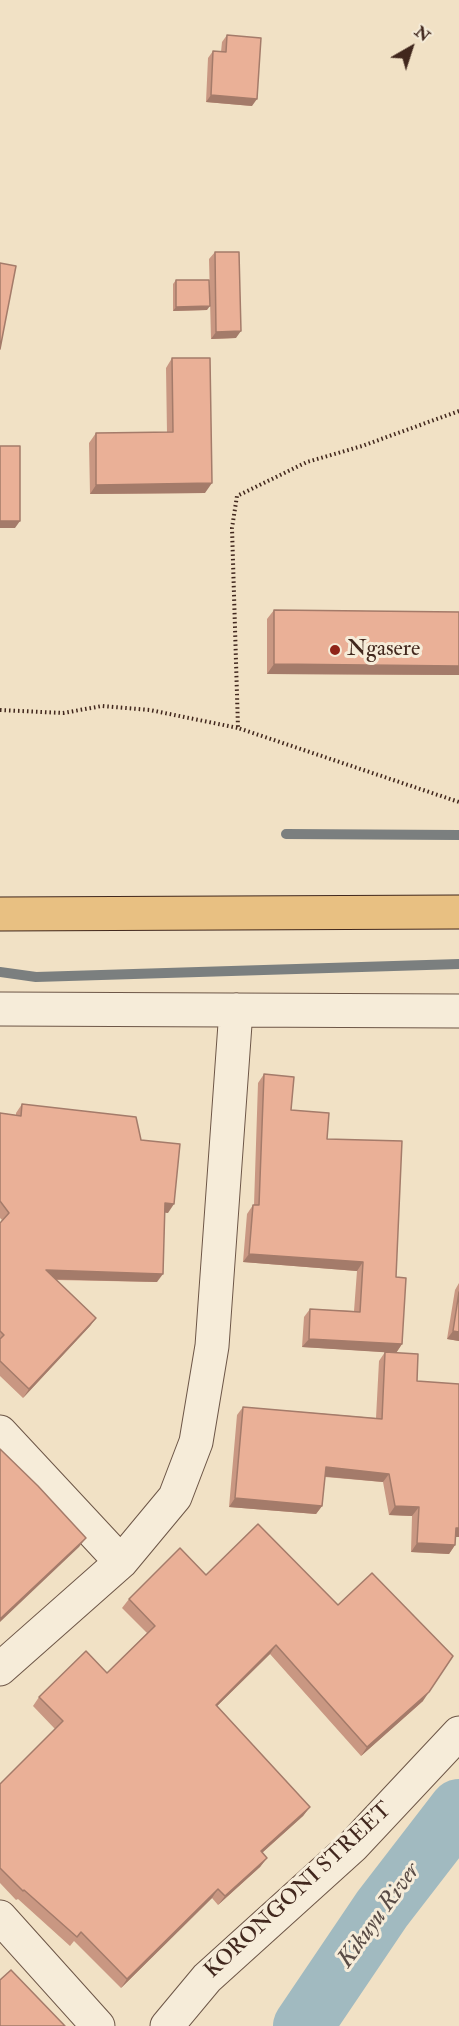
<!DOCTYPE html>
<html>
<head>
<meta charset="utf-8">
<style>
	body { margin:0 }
	#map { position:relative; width:459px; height:2026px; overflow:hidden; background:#f1e1c5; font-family:"IM FELL Double Pica",serif }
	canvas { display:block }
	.north { position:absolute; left:381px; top:18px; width:60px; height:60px; -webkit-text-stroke:4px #f6ecd9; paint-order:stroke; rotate:39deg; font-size:16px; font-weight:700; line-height:24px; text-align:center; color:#41271d }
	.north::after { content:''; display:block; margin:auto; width:21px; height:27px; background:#41271d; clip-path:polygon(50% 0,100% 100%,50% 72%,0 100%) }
</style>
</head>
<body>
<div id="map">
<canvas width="459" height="2026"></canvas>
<div class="north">N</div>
</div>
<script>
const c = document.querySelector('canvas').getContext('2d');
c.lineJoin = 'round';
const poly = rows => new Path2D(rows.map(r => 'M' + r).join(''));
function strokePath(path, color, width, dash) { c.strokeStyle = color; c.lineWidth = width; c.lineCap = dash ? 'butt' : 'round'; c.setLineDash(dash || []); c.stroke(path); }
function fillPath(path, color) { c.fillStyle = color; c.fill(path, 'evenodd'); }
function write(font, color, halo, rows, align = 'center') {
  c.font = font + ' "IM FELL Double Pica",serif'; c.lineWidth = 6; c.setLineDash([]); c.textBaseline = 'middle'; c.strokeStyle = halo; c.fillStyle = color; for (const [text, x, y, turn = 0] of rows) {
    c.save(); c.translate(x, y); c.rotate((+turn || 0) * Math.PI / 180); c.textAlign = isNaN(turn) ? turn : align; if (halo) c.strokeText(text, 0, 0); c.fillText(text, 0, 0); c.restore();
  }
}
strokePath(poly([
	[286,834,459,835],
	[0,972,36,977,459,964]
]), '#7b7f7f', 10);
strokePath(poly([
	[303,2026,382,1909,459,1809]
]), '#a1bac0', 60);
const minor = poly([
	[0,1009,459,1011],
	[0,1432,121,1562],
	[0,1669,121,1562,175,1497,196,1442,212,1346,236,1010],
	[0,1917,98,2026],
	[167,2026,207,1978,353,1846,459,1733]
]);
const trunk = poly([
	[0,914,459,912]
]);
strokePath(minor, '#6d5647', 35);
strokePath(trunk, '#41271d', 35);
strokePath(poly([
	[459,411,362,446,307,462,237,496,232,528,238,728,459,802],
	[0,710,63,713,102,706,150,710,238,728]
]), '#41271d', 4, [1.5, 3]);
strokePath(minor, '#f6ecd9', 33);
strokePath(trunk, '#e8c082', 33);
fillPath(poly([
	[227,35,252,106,206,102,208,58,213,51,221,52,222,42],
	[215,252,236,338,211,339,209,259],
	[176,280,207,310,173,311,173,284],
	[172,358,205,493,90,494,89,443,96,433,167,433,166,368],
	[274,610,459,612,459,675,267,674,267,619],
	[264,1074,291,1110,327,1139,396,1277,402,1344,396,1353,417,1381,459,1384,459,1537,455,1537,455,1545,449,1554,411,1552,412,1516,389,1515,383,1482,325,1477,322,1506,316,1514,229,1507,237,1415,243,1407,376,1418,379,1361,385,1352,302,1347,304,1317,310,1309,354,1311,357,1271,243,1262,247,1214,253,1205,254,1205,258,1083],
	[22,1104,141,1140,168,1213,165,1212,157,1282,56,1280,96,1318,90,1326,23,1398,0,1376,0,1223,2,1220,0,1218,0,1113,16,1115,16,1113],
	[459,1283,459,1341,447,1339,455,1290],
	[206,1575,423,1701,361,1756,270,1654,217,1706,310,1807,303,1816,262,1853,267,1858,260,1867,218,1905,212,1898,121,1988,74,1941,70,1946,18,1899,16,1900,0,1883,0,1784,55,1729,33,1706,39,1697,107,1673,147,1633,122,1608,129,1599]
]), '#c99782');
fillPath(poly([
	[211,95,257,99,252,106,206,102],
	[210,306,207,310,173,311,176,307],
	[241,331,236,338,211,339,216,332],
	[212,483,205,493,90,494,96,485],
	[0,521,20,521,15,528,0,528],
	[274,664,459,666,459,675,267,674],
	[165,1203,174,1204,168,1213,159,1212],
	[249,1254,363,1262,357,1271,243,1262],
	[46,1270,163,1274,157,1282,40,1279],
	[96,1318,90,1326,23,1398,29,1389],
	[453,1331,459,1332,459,1341,447,1339],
	[309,1339,402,1344,396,1353,302,1347],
	[326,1467,389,1474,383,1482,319,1476],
	[235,1498,322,1506,316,1514,229,1507],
	[395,1506,419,1507,412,1516,389,1515],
	[456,1528,459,1528,459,1537,450,1537],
	[86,1538,79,1547,0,1622,0,1619],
	[417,1543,455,1545,449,1554,411,1552],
	[276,1645,270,1654,209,1714,216,1705],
	[429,1692,423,1701,361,1756,367,1747],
	[310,1807,303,1816,254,1860,261,1851],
	[267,1858,260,1867,218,1905,225,1896],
	[218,1889,212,1898,121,1988,127,1979]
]), '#a47b6a');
const building = poly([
	[227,35,261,38,257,99,211,95,213,51,226,52,227,35],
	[215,252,239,252,241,331,216,332,215,252],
	[0,263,16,266,0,349,0,263],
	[176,280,209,280,210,306,176,307,176,280],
	[172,358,210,358,212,483,96,485,96,433,173,432,172,358],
	[0,446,20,446,20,521,0,521,0,446],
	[274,610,459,612,459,666,274,664,274,610],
	[264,1074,294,1077,291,1110,329,1113,327,1139,402,1141,396,1277,406,1278,402,1344,309,1339,310,1309,360,1312,363,1262,249,1254,253,1205,259,1205,264,1074],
	[22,1104,136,1117,141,1140,180,1144,174,1204,165,1203,163,1274,46,1270,96,1318,29,1389,0,1361,0,1339,4,1335,0,1331,0,1223,9,1213,0,1201,0,1113,21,1116,22,1104],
	[459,1292,459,1332,453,1331,459,1292],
	[385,1352,418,1354,417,1381,459,1384,459,1528,456,1528,455,1545,417,1543,419,1507,395,1506,389,1474,326,1467,322,1506,235,1498,243,1407,382,1419,385,1352],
	[0,1449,38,1486,86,1538,0,1619,0,1449],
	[258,1524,338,1605,372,1573,453,1656,429,1692,367,1747,276,1645,216,1705,310,1807,261,1851,267,1858,225,1896,218,1889,127,1979,81,1932,77,1937,24,1890,23,1891,0,1868,0,1784,63,1721,39,1697,86,1651,107,1673,155,1626,129,1599,180,1548,206,1575,258,1524],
	[11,1970,65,2026,0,2026,0,1980,11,1970]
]);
fillPath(building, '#eab097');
strokePath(building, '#a47b6a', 1.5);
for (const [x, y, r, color] of [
	[335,650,6,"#8f2418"]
]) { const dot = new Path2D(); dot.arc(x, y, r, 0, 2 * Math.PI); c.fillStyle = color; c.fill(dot); strokePath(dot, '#f6ecd9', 2); }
write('22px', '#41271d', '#f6ecd9', [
	["Ngasere",347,650]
], 'left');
write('22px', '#41271d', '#f6ecd9', [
	["KORONGONI STREET",299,1891,-43]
]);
write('italic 24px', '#594c46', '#f6ecd9', [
	["Kikuyu River",380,1916,-54]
]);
</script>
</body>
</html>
